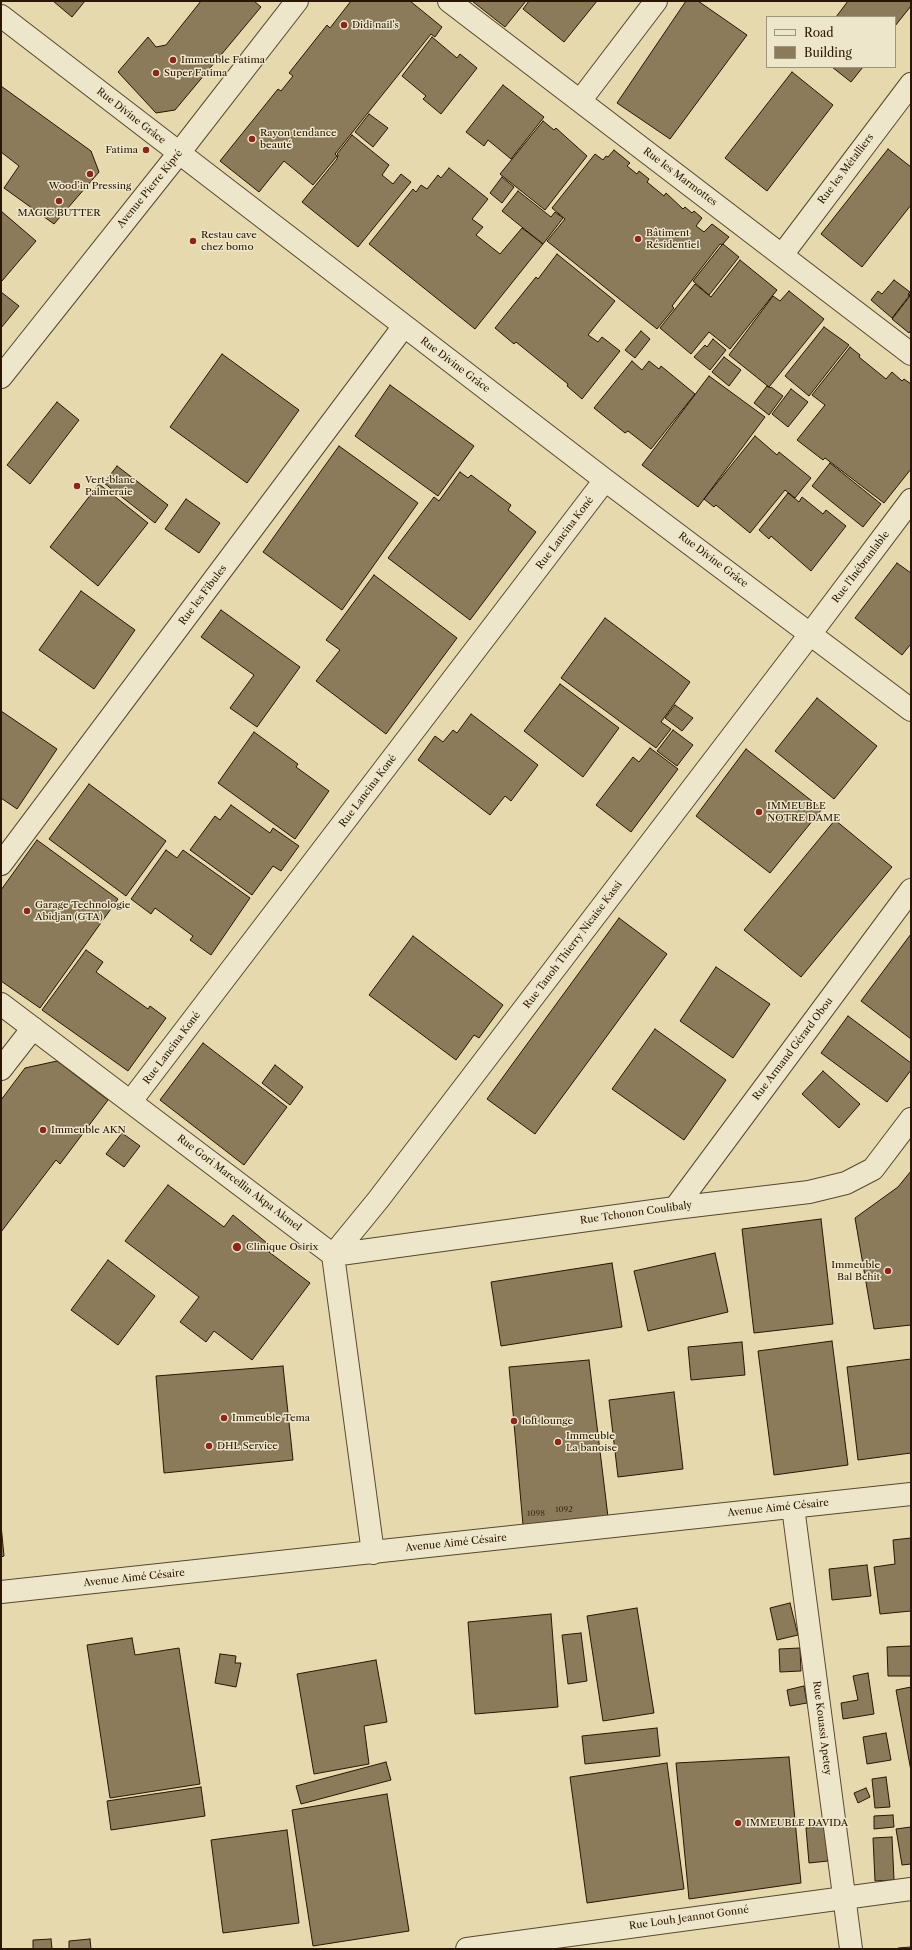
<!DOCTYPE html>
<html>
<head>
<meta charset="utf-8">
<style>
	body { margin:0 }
	#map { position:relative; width:912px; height:1950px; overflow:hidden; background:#e5d9ad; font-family:"Libre Caslon Text",serif }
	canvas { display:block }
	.frame { position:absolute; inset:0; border:2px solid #2a1602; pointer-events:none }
	.legend { position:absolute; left:766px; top:16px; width:130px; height:52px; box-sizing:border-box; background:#eee6ca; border:1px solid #a0937a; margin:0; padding:5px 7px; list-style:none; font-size:12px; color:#2a1602 }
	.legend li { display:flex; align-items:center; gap:8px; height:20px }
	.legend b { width:20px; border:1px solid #a0937a }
</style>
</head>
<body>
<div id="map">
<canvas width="912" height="1950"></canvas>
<div class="frame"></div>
<ul class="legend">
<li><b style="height:5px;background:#eee6ca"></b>Road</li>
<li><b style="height:11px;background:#8b7b5b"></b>Building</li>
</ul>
</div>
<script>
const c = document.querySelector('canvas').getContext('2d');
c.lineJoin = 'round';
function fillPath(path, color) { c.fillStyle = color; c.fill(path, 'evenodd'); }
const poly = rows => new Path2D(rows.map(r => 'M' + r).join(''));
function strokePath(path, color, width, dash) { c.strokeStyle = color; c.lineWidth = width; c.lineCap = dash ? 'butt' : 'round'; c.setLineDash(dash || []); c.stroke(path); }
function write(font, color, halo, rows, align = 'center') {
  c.font = font + ' "Libre Caslon Text",serif'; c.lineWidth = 3; c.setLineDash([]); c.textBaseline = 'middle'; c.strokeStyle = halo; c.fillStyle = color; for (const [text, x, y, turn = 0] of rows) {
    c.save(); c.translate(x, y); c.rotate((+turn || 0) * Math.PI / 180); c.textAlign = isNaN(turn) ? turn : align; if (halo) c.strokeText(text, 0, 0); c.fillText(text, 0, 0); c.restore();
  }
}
const building = poly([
	[53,1,85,1,72,17,53,1],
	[201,1,254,1,261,7,175,110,156,113,118,72,148,37,156,47,166,45,201,1],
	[351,1,410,1,442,27,435,37,431,34,335,154,337,156,313,185,284,161,259,192,220,161,278,89,281,91,293,76,289,73,327,25,330,28,351,1],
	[472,1,526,1,505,27,472,1],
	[529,1,597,1,564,42,523,9,529,1],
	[686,1,698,1,747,35,670,139,617,103,686,1],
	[848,1,911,1,911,6,895,26,895,17,836,17,848,1],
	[432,37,457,58,460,54,477,68,441,114,423,99,426,96,402,76,432,37],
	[832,67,863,67,851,82,832,67],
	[792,72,833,105,767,191,725,158,792,72],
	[503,85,544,117,511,159,488,140,484,146,466,132,503,85],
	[1,86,91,151,99,172,54,224,4,188,19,166,1,152,1,86],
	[369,114,388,128,373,147,355,132,369,114],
	[543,121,554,130,556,128,587,156,545,210,500,174,543,121],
	[352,135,389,165,382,175,393,184,401,174,411,182,358,247,302,202,337,159,338,155,337,154,352,135],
	[888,149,911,167,911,205,862,267,821,234,888,149],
	[614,150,630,163,627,166,637,174,639,171,649,179,647,182,664,196,666,193,683,209,685,207,692,213,694,211,702,218,696,226,704,232,712,224,729,237,722,245,720,244,672,306,674,308,657,329,547,241,565,219,552,208,595,154,603,160,606,156,608,157,614,150],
	[449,168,488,199,472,219,483,227,476,235,500,254,522,228,543,244,475,329,369,244,413,189,416,192,421,185,427,189,438,175,441,178,449,168],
	[502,177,514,187,502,203,490,193,502,177],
	[518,191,551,217,555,212,563,218,543,244,502,211,518,191],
	[1,211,36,241,2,281,1,281,1,211],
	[723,244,739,257,709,295,693,281,721,246,723,244],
	[557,254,615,301,588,335,598,342,602,337,620,351,582,399,567,386,568,384,516,342,514,344,495,328,536,277,538,279,557,254],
	[740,260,777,290,730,349,709,332,691,354,660,328,695,284,711,297,740,260],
	[894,280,910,292,908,294,909,296,892,318,871,300,878,291,882,294,894,280],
	[789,291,824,319,769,387,729,355,773,296,780,301,789,291],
	[1,292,19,306,1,328,1,292],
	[911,292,911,330,909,333,892,319,910,296,909,295,911,292],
	[824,327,849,345,809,396,785,376,824,327],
	[641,331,650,339,635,358,625,350,641,331],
	[713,339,726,350,710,370,694,357,705,345,707,347,713,339],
	[850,347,860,355,859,357,886,379,892,372,902,381,904,379,911,384,911,469,884,503,825,458,823,460,797,440,825,405,812,395,850,347],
	[222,354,299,410,247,483,170,427,222,354],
	[724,357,741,370,729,386,712,372,724,357],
	[632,361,642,370,649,361,659,369,661,366,695,394,651,449,628,431,625,433,594,408,632,361],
	[709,376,765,417,698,507,642,465,709,376],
	[390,385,474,446,438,496,355,436,390,385],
	[767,386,770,388,771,387,783,396,769,415,754,403,767,386],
	[791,389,808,402,788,427,772,414,791,389],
	[57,402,79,420,30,484,7,465,57,402],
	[755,436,777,455,779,452,811,478,795,498,785,490,750,533,716,505,714,507,704,499,755,436],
	[339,446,418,503,342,610,263,552,339,446],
	[830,463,881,504,863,527,812,486,830,463],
	[117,466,168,505,155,523,104,483,117,466],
	[460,472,468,478,471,475,511,505,508,510,536,532,470,620,388,558,434,497,439,501,460,472],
	[99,484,148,523,98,586,50,547,99,484],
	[788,493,799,502,802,497,823,514,826,510,846,526,811,571,771,536,769,539,759,530,788,493],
	[186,499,220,523,199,553,165,529,186,499],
	[897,563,911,573,911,646,910,645,902,655,855,618,897,563],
	[374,575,457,638,386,734,316,681,340,650,326,640,374,575],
	[81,591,135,630,94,689,39,650,81,591],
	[221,610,300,667,257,727,230,708,254,675,201,637,221,610],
	[605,618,690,682,661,722,671,729,656,748,561,678,605,618],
	[560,684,619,728,583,777,524,731,560,684],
	[817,698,877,746,834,799,775,751,817,698],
	[675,705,693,718,682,731,665,718,675,705],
	[1,711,57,749,17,809,1,798,1,711],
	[471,714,538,765,511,801,505,796,490,815,418,760,435,736,443,742,453,730,457,733,471,714],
	[673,730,693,745,677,766,657,751,673,730],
	[254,732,298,764,296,767,329,791,295,839,218,783,254,732],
	[650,748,678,769,631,832,596,805,633,757,639,762,650,748],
	[746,749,822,809,770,873,696,816,746,749],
	[89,784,166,841,126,896,49,839,89,784],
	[231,805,270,833,273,828,299,846,281,871,273,866,252,895,190,850,215,816,220,820,231,805],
	[835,820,892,867,801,977,744,930,835,820],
	[37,840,118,899,40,1008,1,981,1,890,37,840],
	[166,850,177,858,183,850,250,898,211,955,190,940,193,936,155,908,151,914,131,899,166,850],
	[619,918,667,954,535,1134,487,1099,619,918],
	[911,934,911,1039,861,1001,911,934],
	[413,936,503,1005,479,1038,474,1035,456,1060,369,995,413,936],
	[86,950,103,962,96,972,148,1009,150,1006,166,1018,128,1071,42,1010,86,950],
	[716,967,770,1004,733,1058,680,1021,716,967],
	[848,1016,911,1063,911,1070,887,1102,821,1053,848,1016],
	[655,1029,726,1080,684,1140,612,1089,655,1029],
	[203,1043,287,1107,244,1165,160,1100,203,1043],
	[57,1061,108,1100,60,1164,56,1160,1,1232,1,1100,25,1068,57,1061],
	[275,1065,303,1087,290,1105,262,1083,275,1065],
	[823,1071,860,1104,839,1128,802,1094,823,1071],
	[122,1133,140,1146,124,1167,106,1154,122,1133],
	[911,1171,911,1325,874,1329,855,1218,898,1187,911,1171],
	[168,1185,224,1227,233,1215,273,1248,269,1252,310,1283,252,1360,214,1331,206,1342,180,1322,199,1297,125,1241,168,1185],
	[821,1219,833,1324,754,1333,742,1229,821,1219],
	[715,1253,728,1312,648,1331,634,1271,715,1253],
	[108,1260,155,1296,118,1345,71,1310,108,1260],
	[612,1263,622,1327,501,1346,491,1282,612,1263],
	[832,1341,848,1465,774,1475,758,1351,832,1341],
	[742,1342,745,1375,691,1380,688,1347,742,1342],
	[911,1359,911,1453,858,1460,847,1367,911,1359],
	[589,1360,608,1517,523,1525,509,1367,589,1360],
	[283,1366,293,1460,164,1473,156,1376,283,1366],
	[674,1392,683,1469,618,1477,609,1400,674,1392],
	[1,1525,4,1556,1,1557,1,1525],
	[911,1538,911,1611,880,1614,874,1567,895,1564,893,1540,911,1538],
	[867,1565,871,1596,832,1600,829,1569,867,1565],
	[790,1603,798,1635,777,1640,770,1608,790,1603],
	[637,1608,654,1713,603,1721,587,1616,637,1608],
	[551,1614,558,1707,475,1714,468,1622,551,1614],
	[581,1633,587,1681,568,1684,562,1635,581,1633],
	[132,1638,135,1655,179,1648,200,1784,110,1798,87,1645,132,1638],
	[911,1646,911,1676,888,1676,887,1647,911,1646],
	[800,1648,801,1671,780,1672,779,1649,800,1648],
	[220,1654,236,1656,235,1663,241,1663,236,1687,215,1683,220,1654],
	[376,1660,387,1722,364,1726,369,1764,314,1774,297,1674,376,1660],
	[868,1673,874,1714,843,1719,841,1703,858,1700,853,1676,868,1673],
	[804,1686,807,1703,790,1706,787,1690,804,1686],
	[911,1687,911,1771,896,1690,911,1687],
	[657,1728,660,1756,585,1764,582,1736,657,1728],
	[886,1733,891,1760,867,1764,863,1737,886,1733],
	[789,1757,801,1883,689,1899,676,1763,789,1757],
	[386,1762,391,1780,301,1804,296,1786,386,1762],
	[667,1763,684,1889,587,1903,570,1777,667,1763],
	[886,1777,890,1807,875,1808,872,1779,886,1777],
	[201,1787,205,1816,111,1830,107,1801,201,1787],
	[866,1788,870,1797,858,1803,854,1793,866,1788],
	[387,1794,409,1931,313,1946,292,1810,387,1794],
	[893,1815,894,1827,874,1829,874,1816,893,1815],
	[825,1826,828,1861,809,1863,806,1828,825,1826],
	[911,1827,911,1864,902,1865,896,1829,911,1827],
	[287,1830,299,1923,223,1933,211,1840,287,1830],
	[892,1837,894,1880,875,1881,873,1838,892,1837],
	[51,1939,52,1949,33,1949,33,1940,51,1939],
	[90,1939,91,1949,69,1949,69,1941,90,1939],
	[911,1947,911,1949,898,1949,898,1948,911,1947]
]);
fillPath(building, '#8b7b5b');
strokePath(building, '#2a1602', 1);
const minor = poly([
	[449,1,911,354],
	[1,16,605,480,911,710],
	[580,101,656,1],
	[782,255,911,84],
	[1,377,179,153,297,1],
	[1,864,404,326],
	[1,1004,333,1255,373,1553],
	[1,1069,33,1028],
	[131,1101,605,480],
	[675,1208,911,890],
	[333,1255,378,1200,811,633,911,500],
	[333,1255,675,1208,809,1192,846,1183,873,1169,911,1119],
	[793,1507,851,1949],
	[1,1592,911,1494],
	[467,1949,911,1889]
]);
strokePath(minor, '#59472d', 24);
strokePath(minor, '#eee6ca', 22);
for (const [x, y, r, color] of [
	[344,25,4,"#8f2418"],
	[173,60,4,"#8f2418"],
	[156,73,4,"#8f2418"],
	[252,139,4,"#8f2418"],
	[146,150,4,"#8f2418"],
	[90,174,4,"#8f2418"],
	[59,201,4,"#8f2418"],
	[638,239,4,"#8f2418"],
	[193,241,4,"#8f2418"],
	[77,486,4,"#8f2418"],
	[759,812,4,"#8f2418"],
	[27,911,4,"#8f2418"],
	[43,1130,4,"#8f2418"],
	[237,1247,5,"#8f2418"],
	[888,1271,4,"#8f2418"],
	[224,1418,4,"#8f2418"],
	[514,1421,4,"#8f2418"],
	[558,1442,4,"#8f2418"],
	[209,1446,4,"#8f2418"],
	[738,1823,4,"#8f2418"]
]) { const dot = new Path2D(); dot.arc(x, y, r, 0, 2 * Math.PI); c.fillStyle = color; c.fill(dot); strokePath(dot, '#eee6ca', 1.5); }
write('8px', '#422f18', null, [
	["1092",564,1510],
	["1098",536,1514]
]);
write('10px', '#2a1602', '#eee6ca', [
	["Didi nail's",352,25],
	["Immeuble Fatima",181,60],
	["Super Fatima",164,73],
	["Rayon tendance",260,133],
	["beauté",260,145],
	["Fatima",138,150,"right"],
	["Wood’in Pressing",90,186,"center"],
	["MAGIC BUTTER",59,213,"center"],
	["Bâtiment",646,233],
	["Résidentiel",646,245],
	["Restau cave",201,235],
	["chez bomo",201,247],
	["Vert-blanc",85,480],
	["Palmeraie",85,492],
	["IMMEUBLE",767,806],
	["NOTRE DAME",767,818],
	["Garage Technologie",35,905],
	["Abidjan (GTA)",35,917],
	["Immeuble AKN",51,1130],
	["Clinique Osirix",246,1247],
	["Immeuble",880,1265,"right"],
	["Bal Bchit",880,1277,"right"],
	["Immeuble Tema",232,1418],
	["loft lounge",522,1421],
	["Immeuble",566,1436],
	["La banoise",566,1448],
	["DHL Service",217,1446],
	["IMMEUBLE DAVIDA",746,1823]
], 'left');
write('10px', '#2a1602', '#eee6ca', [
	["Rue Divine Grâce",131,116,38],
	["Rue les Métalliers",846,169,-53],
	["Rue les Marmottes",680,177,37],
	["Avenue Pierre Kipré",150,189,-51],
	["Rue Divine Grâce",455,365,37],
	["Rue Lancina Koné",565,533,-53],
	["Rue Divine Grâce",713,560,37],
	["Rue l'Inébranlable",861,567,-53],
	["Rue les Fibules",203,595,-53],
	["Rue Lancina Koné",368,791,-53],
	["Rue Tanoh Thierry Nicaise Kassi",573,945,-53],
	["Rue Lancina Koné",172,1048,-53],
	["Rue Armand Gérard Obou",793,1049,-53],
	["Rue Gori Marcellin Akpa Akmel",239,1183,37],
	["Rue Tchonon Coulibaly",636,1213,-8],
	["Avenue Aimé Césaire",778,1508,-6],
	["Avenue Aimé Césaire",456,1543,-6],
	["Avenue Aimé Césaire",134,1578,-6],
	["Rue Kouassi Apetey",822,1728,83],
	["Rue Louh Jeannot Gonné",689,1918,-8]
]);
</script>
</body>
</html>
